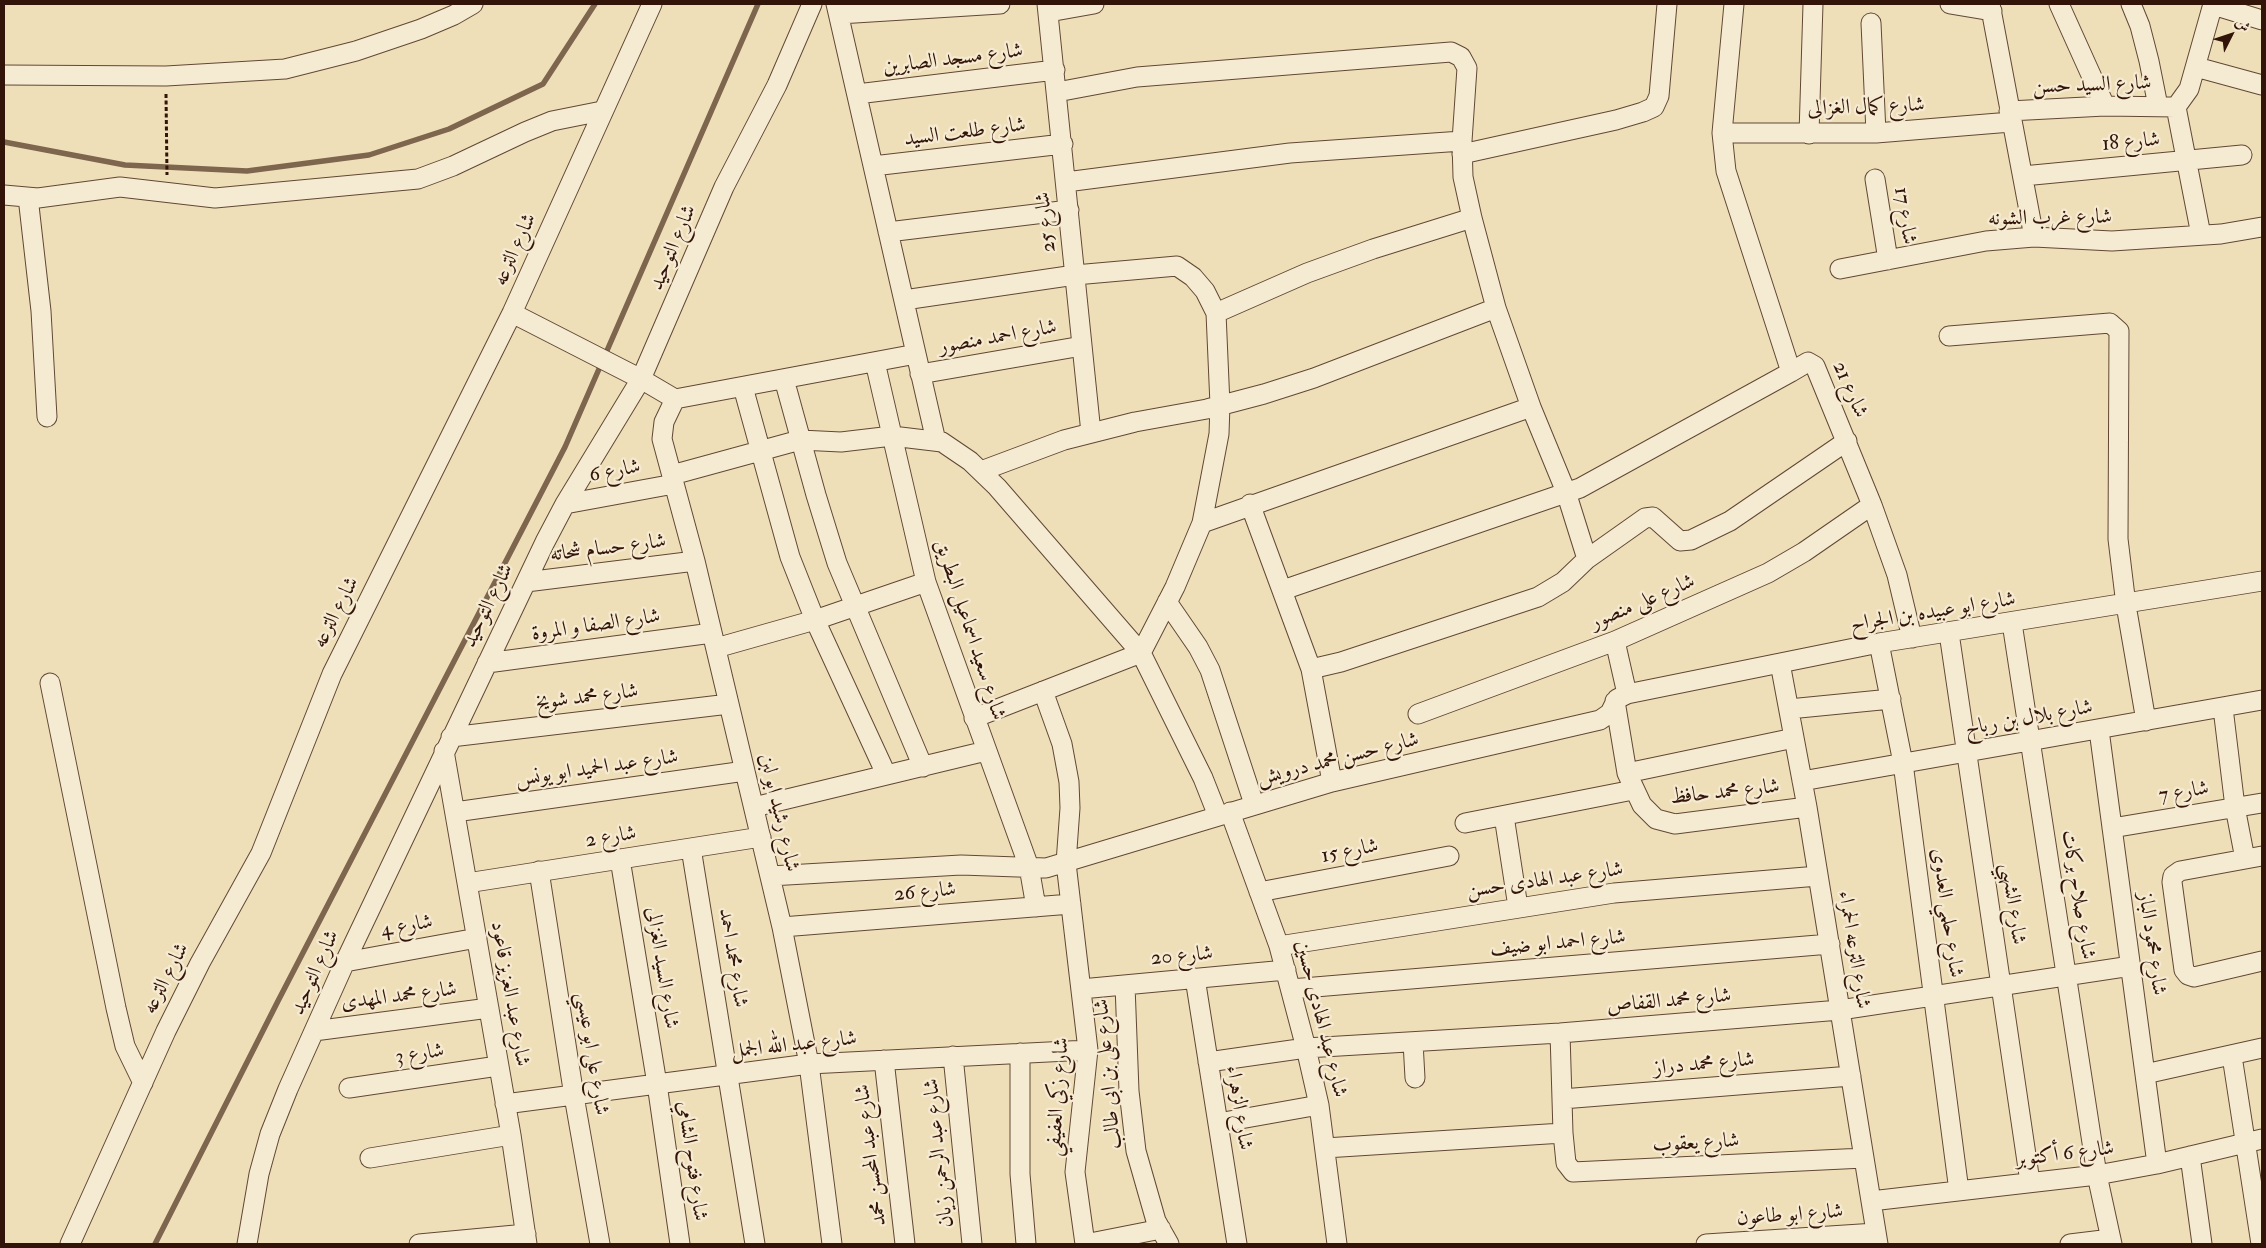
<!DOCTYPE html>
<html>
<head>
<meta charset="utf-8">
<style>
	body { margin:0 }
	#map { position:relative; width:2266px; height:1248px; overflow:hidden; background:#efdfb9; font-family:"IM FELL Double Pica",Amiri,serif }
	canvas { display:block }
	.frame { position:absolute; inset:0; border:5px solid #321508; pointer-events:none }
	.north { position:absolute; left:2206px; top:10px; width:50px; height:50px; -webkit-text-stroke:4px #f5ead2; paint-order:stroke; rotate:49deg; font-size:14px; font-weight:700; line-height:20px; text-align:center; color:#321508 }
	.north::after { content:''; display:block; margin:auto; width:18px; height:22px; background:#321508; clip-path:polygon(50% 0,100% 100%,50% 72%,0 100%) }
</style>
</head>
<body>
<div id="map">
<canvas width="2266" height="1248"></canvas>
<div class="frame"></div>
<div class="north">ش</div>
</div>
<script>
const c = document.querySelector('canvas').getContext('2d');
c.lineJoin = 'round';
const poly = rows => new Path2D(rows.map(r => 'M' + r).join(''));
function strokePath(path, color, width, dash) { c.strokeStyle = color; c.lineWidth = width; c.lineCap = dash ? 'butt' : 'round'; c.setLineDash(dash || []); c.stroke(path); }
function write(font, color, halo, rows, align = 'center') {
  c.font = font + ' "IM FELL Double Pica",Amiri,serif'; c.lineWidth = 4.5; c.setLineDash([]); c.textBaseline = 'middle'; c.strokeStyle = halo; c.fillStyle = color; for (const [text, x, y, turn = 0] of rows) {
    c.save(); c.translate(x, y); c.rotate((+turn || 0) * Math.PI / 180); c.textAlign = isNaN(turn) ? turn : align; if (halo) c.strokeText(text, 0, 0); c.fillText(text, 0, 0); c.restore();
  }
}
strokePath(poly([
	[4,142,125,165,247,171,369,155,449,129,543,84,595,4],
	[155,1244,278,1001,565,447,758,4]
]), '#7d654e', 5.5);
const street = poly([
	[836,4,936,441],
	[1047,4,1091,433],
	[1734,4,1722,133,1726,171,1791,372,1808,362,1815,366,1872,505,1897,575,1912,638],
	[1950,4,1992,11],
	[1990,4,2034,237],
	[2059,4,2105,106],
	[2131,4,2140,26,2149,61,2158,106],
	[2213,5,2262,20],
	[1049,12,1094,4],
	[839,14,1000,4],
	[1871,23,1876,133],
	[2196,67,2262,85],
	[4,75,166,76,285,69,356,51,421,29,454,15,473,4],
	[1057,92,1137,77,1451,52,1461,57,1467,68,1462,141,1463,177,1472,218,1496,308,1531,407,1566,492,1587,559],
	[857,94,1055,70],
	[2009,111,2105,106,2176,107],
	[1722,133,1876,133,2011,122],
	[1809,134,1813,4],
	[1462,154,1616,120,1643,112,1654,107,1659,96,1667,4],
	[873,166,1063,144],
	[2023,176,2242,155],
	[1875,179,1888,260],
	[1066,182,1290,153,1462,141],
	[4,195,38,198,120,187,215,198,418,179,453,166,525,132,552,121,602,111],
	[28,197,41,311,47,417],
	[888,232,1069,210],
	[2201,235,2176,107,2189,89,2213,4],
	[1840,269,1986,241,2034,237,2112,241,2221,234,2262,227],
	[904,300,1075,275,1177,266,1193,277,1205,291,1216,313,1220,405,1219,434,1202,523,1175,587,1141,653,974,718],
	[512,313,641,379,675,399,916,354],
	[1216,313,1307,273,1373,249,1472,218],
	[1949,336,2110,323,2119,331,2118,539,2126,605,2146,721],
	[875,362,926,582,1029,867,1036,907],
	[920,374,1082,346],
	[784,379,816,495,837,563,923,767],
	[743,387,790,557,815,620,886,774],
	[675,399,664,422,662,439,695,561,782,927,809,1064,832,1244],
	[981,471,1064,440,1135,422,1207,409,1264,394,1314,378,1496,308],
	[672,475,800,440,841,442,892,436,942,442,970,461,997,487,1141,653,1203,778,1218,816],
	[565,504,674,484],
	[1250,504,1311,669,1341,662,1538,597,1563,582,1587,559,1645,518,1653,517,1680,541,1691,540,1730,521,1847,441],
	[1202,523,1531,407],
	[526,582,695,561],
	[1283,590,1580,488,1791,372],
	[1167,602,1198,647,1210,670,1254,804],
	[2012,623,2097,1175,2112,1244],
	[1949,633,2030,1182],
	[1615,641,1627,694],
	[1879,643,1903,763,1959,1191],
	[716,648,815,620,926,582],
	[487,663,712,633],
	[1780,663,1807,807,1878,1244],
	[1311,669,1332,782],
	[50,683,116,1008,125,1046,143,1083],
	[1043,691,1062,744,1069,782,1070,808,1066,863,1088,1050,1075,1172,1085,1244],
	[1615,701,1627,773,1642,805,1656,819,1675,824,1807,807],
	[2223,708,2235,807,2245,859],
	[1789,709,1891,699],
	[1418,714,1615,641,1768,573,1804,552,1872,505],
	[2099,730,2157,1164],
	[451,737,729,704],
	[444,751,511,1135,527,1244],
	[1627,773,1794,738],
	[1802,781,2262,700],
	[754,807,986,751],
	[455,812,745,771],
	[1230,812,1279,946,1306,1048,1319,1105,1337,1244],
	[1504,816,1518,907],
	[1465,823,1633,790],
	[2112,828,2262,803],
	[691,848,755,1244],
	[2262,856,2180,871,2173,876,2172,882,2184,970,2188,975,2194,977,2262,961],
	[620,859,657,1084,680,1244],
	[539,871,574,1096,600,1244],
	[770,876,961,865,1046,868,1332,782,1600,720,1610,713,1617,699,1627,694,1879,643,2262,581],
	[467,883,761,837],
	[1259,892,1449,856],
	[782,927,1071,904],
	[1279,946,1614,893,1818,876],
	[345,962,477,938],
	[1195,978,1237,1244],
	[1125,985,1129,1091,1136,1151,1156,1221,1169,1244],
	[1081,989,1286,970],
	[1291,989,1830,944],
	[314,1031,489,1008],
	[1560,1033,1563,1133,1566,1163,1573,1172,1864,1158],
	[1413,1042,1415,1078],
	[1020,1053,1020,1174,1026,1244],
	[953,1056,972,1244],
	[2232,1056,2261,1244],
	[884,1060,905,1244],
	[1208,1062,1306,1048,1560,1033,1840,1010,2131,966],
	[2145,1074,2262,1048],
	[349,1088,498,1066],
	[1562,1099,1851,1076],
	[505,1104,809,1064,1088,1050],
	[1218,1123,1319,1105],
	[1325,1148,1563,1133],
	[2190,1156,2202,1244],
	[370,1158,511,1135],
	[1871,1201,2097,1175,2157,1164,2262,1139],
	[70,1244,166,1031,200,963,261,853,332,674,512,313,652,4],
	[247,1244,259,1174,270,1134,288,1089,345,962,545,542,565,504,641,379,724,187,777,85,812,4],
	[419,1244,526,1234],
	[1085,1244,1161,1229],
	[1706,1244,1876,1233],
	[2070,1244,2111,1239]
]);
strokePath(street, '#614834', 21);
strokePath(poly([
	[166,94,167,175]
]), '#321508', 3, [4, 2.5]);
strokePath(street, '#f5ead2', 19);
write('21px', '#321508', '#f5ead2', [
	["شارع مسجد الصابرين",953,60,-7],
	["شارع السيد حسن",2092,86,-2],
	["شارع كمال الغزالى",1866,108,-2],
	["شارع طلعت السيد",965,133,-7],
	["شارع 18",2131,143,-5],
	["شارع 17",1904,216,81],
	["شارع غرب الشونه",2050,219,-1],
	["شارع 25",1047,222,-96],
	["شارع التوحيد",674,248,-67],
	["شارع الترعه",516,250,-66],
	["شارع احمد منصور",998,338,-10],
	["شارع 21",1849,390,66],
	["شارع 6",615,472,-11],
	["شارع حسام شحاته",608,549,-7],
	["شارع على منصور",1643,603,-23],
	["شارع التوحيد",489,606,-64],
	["شارع الترعه",337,613,-63],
	["شارع ابو عبيده بن الجراح",1933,613,-9],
	["شارع الصفا و المروة",596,626,-8],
	["شارع سعيد اسماعيل البطريق",969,630,72],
	["شارع محمد شويخ",587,698,-7],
	["شارع بلال بن رباح",2029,719,-10],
	["شارع حسن محمد درويش",1338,760,-14],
	["شارع عبد الحميد ابو يونس",597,769,-8],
	["شارع محمد حافظ",1725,793,-6],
	["شارع 7",2184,793,-9],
	["شارع رشيد ابو لبن",778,813,77],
	["شارع 2",611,838,-9],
	["شارع 15",1350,852,-11],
	["شارع عبد الهادى حسن",1545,881,-8],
	["شارع 26",925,893,-5],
	["شارع صلاح بركات",2077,895,81],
	["شارع الشهبي",2012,904,82],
	["شارع حلمي العدوى",1946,913,82],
	["شارع 4",407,927,-10],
	["شارع احمد ابو ضيف",1558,944,-5],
	["شارع محمود الباز",2151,944,82],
	["شارع الترعه الحمراء",1853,950,81],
	["شارع 20",1182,957,-5],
	["شارع محمد احمد",732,958,81],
	["شارع السيد الغزالى",661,968,81],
	["شارع التوحيد",316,973,-66],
	["شارع الترعه",167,979,-63],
	["شارع عبد العزيز قاعود",509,994,80],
	["شارع محمد المهدى",399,997,-7],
	["شارع محمد القفاص",1669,1002,-5],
	["شارع عبد الهادى حسين",1320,1019,76],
	["شارع عبد الله الجمل",794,1046,-6],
	["شارع على ابو عيسي",591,1054,81],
	["شارع 3",420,1055,-9],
	["شارع محمد دراز",1704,1065,-5],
	["شارع على بن ابى طالب",1109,1074,-95],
	["شارع زكي العفيفي",1059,1097,-86],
	["شارع الزهراء",1238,1108,81],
	["شارع يعقوب",1696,1144,-3],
	["شارع عبد الرحمن زيان",940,1153,-96],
	["شارع عبد المحسن محمد",872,1155,-97],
	["شارع 6 أكتوبر",2065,1155,-7],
	["شارع فتوح الشامي",691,1161,82],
	["شارع ابو طاعون",1790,1216,-4]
]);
</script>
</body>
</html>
